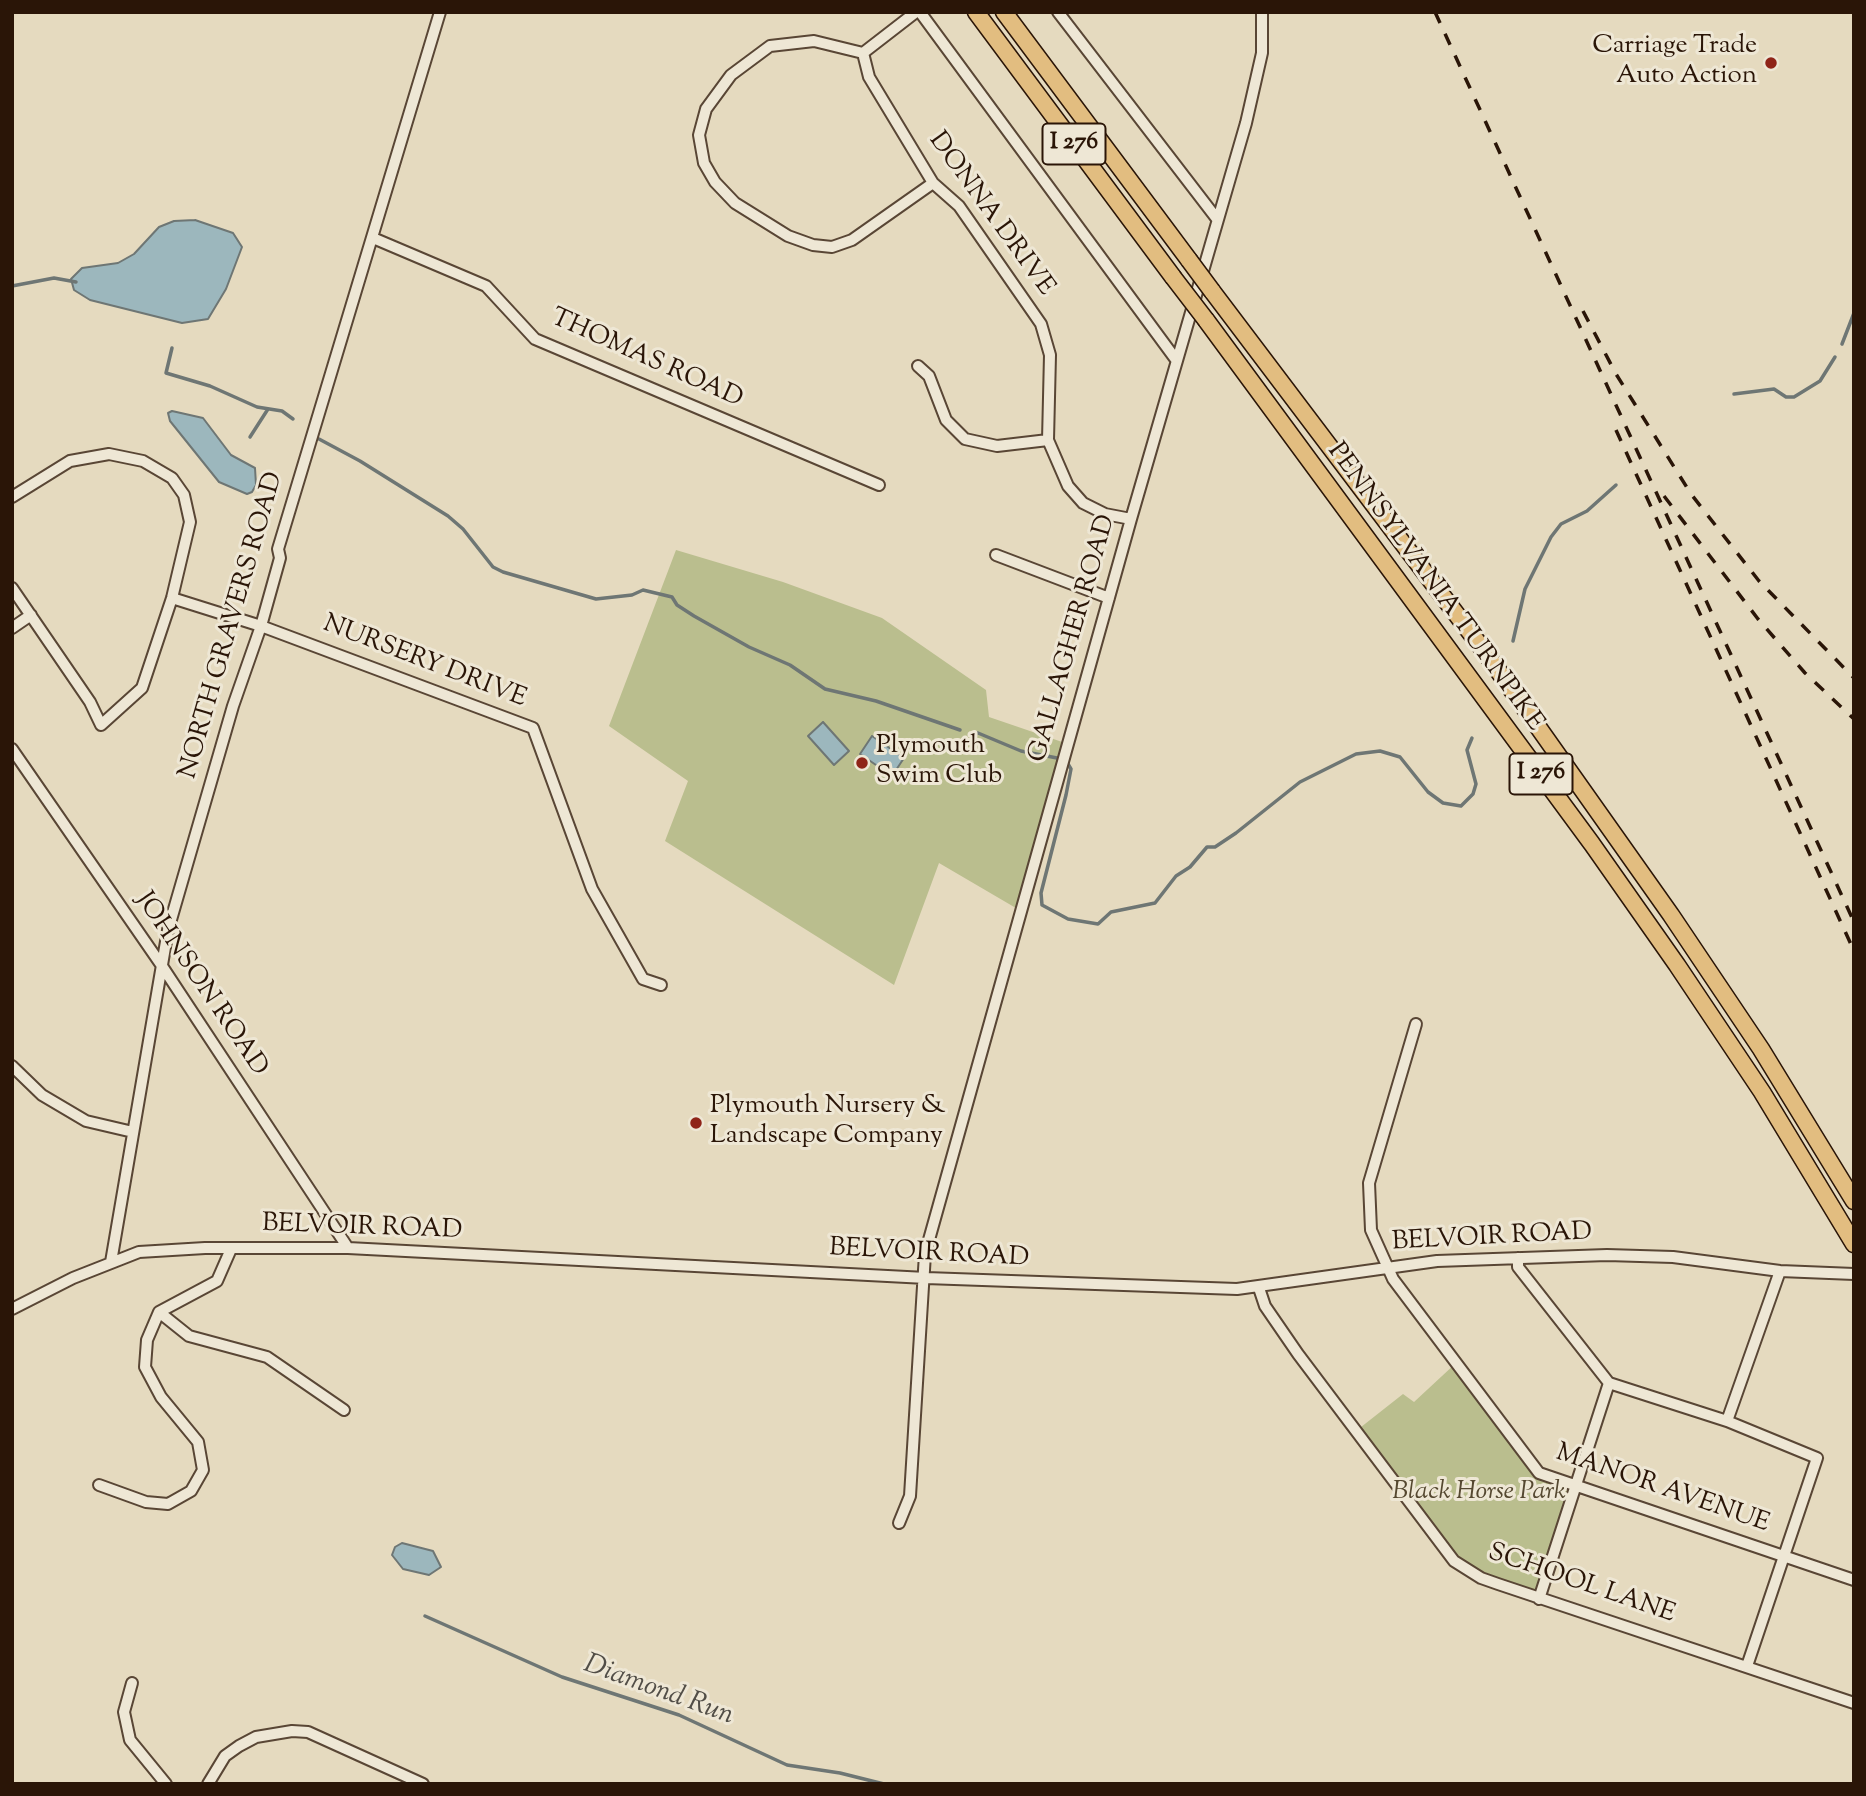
<!DOCTYPE html>
<html>
<head>
<meta charset="utf-8">
<style>
	body { margin:0 }
	#map { position:relative; width:1866px; height:1796px; overflow:hidden; background:#e5dabf; font-family:"Sorts Mill Goudy",serif }
	canvas { display:block }
	.frame { position:absolute; inset:0; border:14px solid #2a1507; pointer-events:none }
</style>
</head>
<body>
<div id="map">
<canvas width="1866" height="1796"></canvas>
<div class="frame"></div>
</div>
<script>
const c = document.querySelector('canvas').getContext('2d');
c.lineJoin = 'round';
function fillPath(path, color) { c.fillStyle = color; c.fill(path, 'evenodd'); }
const poly = rows => new Path2D(rows.map(r => 'M' + r).join(''));
function strokePath(path, color, width, dash) { c.strokeStyle = color; c.lineWidth = width; c.lineCap = dash ? 'butt' : 'round'; c.setLineDash(dash || []); c.stroke(path); }
function write(font, color, halo, rows, align = 'center') {
  c.font = font + ' "Sorts Mill Goudy",serif'; c.lineWidth = 6; c.setLineDash([]); c.textBaseline = 'middle'; c.strokeStyle = halo; c.fillStyle = color; for (const [text, x, y, turn = 0] of rows) {
    c.save(); c.translate(x, y); c.rotate((+turn || 0) * Math.PI / 180); c.textAlign = isNaN(turn) ? turn : align; if (halo) c.strokeText(text, 0, 0); c.fillText(text, 0, 0); c.restore();
  }
}
fillPath(poly([
	[676,550,783,582,882,618,986,690,989,717,1068,744,1021,911,939,863,894,985,665,841,688,781,609,726],
	[1456,1363,1538,1473,1576,1485,1539,1599,1454,1561,1356,1431,1403,1394,1414,1402]
]), '#babe8e');
const water = poly([
	[195,220,233,233,242,247,226,289,208,319,182,323,90,300,74,290,71,279,82,268,118,263,134,254,159,227,174,221,195,220],
	[172,411,203,418,231,455,255,468,256,485,252,492,247,494,219,482,170,421,168,413,172,411],
	[823,722,849,751,834,765,808,736,823,722],
	[872,736,904,758,892,776,860,754,872,736],
	[402,1543,433,1551,441,1567,429,1575,403,1569,392,1555,395,1547,402,1543]
]);
fillPath(water, '#9cb7bd');
strokePath(water, '#6e7674', 2);
strokePath(poly([
	[12,286,54,278,76,282],
	[1842,344,1854,313],
	[172,348,166,373,210,386,257,407,282,411,293,419],
	[1734,394,1774,389,1786,397,1794,397,1820,381,1835,357],
	[250,437,268,409],
	[319,439,360,461,448,516,463,529,493,567,503,572,596,599,632,595,643,590,672,597,677,605,694,616,749,647,790,665,825,689,876,701,960,730],
	[1513,641,1525,589,1551,537,1561,524,1587,511,1616,485],
	[978,733,1021,751,1057,758],
	[1068,764,1071,769,1066,795,1041,893,1042,905,1068,919,1098,924,1111,912,1155,903,1176,876,1190,867,1207,847,1215,847,1236,833,1300,782,1356,754,1380,751,1400,757,1428,792,1443,803,1461,806,1473,794,1476,784,1467,750,1472,738],
	[425,1616,562,1677,679,1715,787,1765,840,1773,884,1784]
]), '#6e7674', 3.5);
const minor = poly([
	[916,12,863,53,869,77,933,183,959,206,1041,324,1050,355,1048,440,1068,486,1083,503,1105,514,1131,519],
	[920,12,1177,361],
	[1058,12,1217,219],
	[863,53,814,41,770,46,731,75,706,109,699,135,704,163,715,182,735,203,788,236,813,245,832,247,852,240,933,183],
	[373,238,486,286,535,339,879,485],
	[918,366,929,376,946,420,965,439,997,446,1048,440],
	[12,497,70,461,109,454,143,461,172,478,184,495,190,522,172,598,142,688,101,725,90,702,12,588],
	[996,555,1109,598],
	[172,598,261,626,533,728,592,889,643,979,661,985],
	[12,628,31,615],
	[12,749,162,966,348,1248],
	[1416,1024,1369,1183,1371,1230,1393,1279,1539,1473,1854,1580],
	[12,1066,42,1095,86,1121,133,1132],
	[1518,1258,1518,1267,1609,1383,1727,1421,1817,1458,1747,1666],
	[111,1262,168,930,233,706,261,626,280,558,278,549,440,12],
	[1259,1288,1265,1306,1298,1354,1454,1561,1481,1578,1498,1584,1854,1703],
	[12,1309,73,1278,139,1252,205,1248,348,1248,926,1278,1237,1289,1437,1261,1607,1255,1673,1257,1780,1271,1854,1274],
	[159,1312,189,1336,267,1357,344,1410],
	[1727,1421,1780,1271],
	[99,1485,146,1502,168,1504,191,1491,203,1470,198,1442,161,1397,145,1367,147,1340,159,1312,217,1281,231,1249],
	[899,1523,910,1496,925,1254,1131,519,1246,123,1262,53,1262,12],
	[1539,1599,1609,1383],
	[132,1683,124,1712,130,1740,166,1784],
	[208,1784,225,1756,239,1746,256,1737,292,1731,308,1732,423,1784]
]);
const highway = poly([
	[976,12,1173,277],
	[1004,12,1189,260],
	[1212,291,1485,652,1671,915,1761,1049,1854,1201],
	[1206,320,1592,844,1677,965,1762,1092,1854,1244]
]);
strokePath(minor, '#594635', 14);
strokePath(highway, '#2a1507', 19);
strokePath(minor, '#eee7d5', 10);
strokePath(highway, '#e2bd80', 16);
strokePath(poly([
	[1435,12,1854,922],
	[1583,311,1616,374,1691,494,1759,581,1854,678],
	[1616,430,1854,951],
	[1664,496,1758,619,1805,673,1854,719]
]), '#2a1507', 3.5, [12, 12]);
const highwayBridge = poly([
	[1189,260,1212,291],
	[1173,277,1206,320]
]);
strokePath(highwayBridge, '#2a1507', 19, []);
strokePath(highwayBridge, '#e2bd80', 16);
for (const [x, y, r, color] of [
	[1771,63,7,"#8f2418"],
	[862,763,7,"#8f2418"],
	[696,1123,7,"#8f2418"]
]) { const dot = new Path2D(); dot.arc(x, y, r, 0, 2 * Math.PI); c.fillStyle = color; c.fill(dot); strokePath(dot, '#eee7d5', 2.5); }
for (const [x, y, w] of [
	[1074,144,63],
	[1541,774,63]
]) { const box = new Path2D(); box.roundRect(x - w / 2, y - 20.5, w, 41, 5); c.fillStyle = '#eee7d5'; c.fill(box); strokePath(box, '#2a1507', 2); }
write('bold 24px', '#2a1507', null, [
	["I 276",1074,144],
	["I 276",1541,774]
]);
write('26px', '#2a1507', '#eee7d5', [
	["Carriage Trade",1757,48,"right"],
	["Auto Action",1757,78,"right"],
	["Plymouth",876,748],
	["Swim Club",876,778],
	["Plymouth Nursery &",710,1108],
	["Landscape Company",710,1138]
], 'left');
write('26px', '#2a1507', '#eee7d5', [
	["DONNA DRIVE",990,215,54],
	["THOMAS ROAD",646,360,24],
	["PENNSYLVANIA TURNPIKE",1434,588,54],
	["NORTH GRAVERS ROAD",233,626,-74],
	["GALLAGHER ROAD",1074,639,-74],
	["NURSERY DRIVE",424,663,21],
	["JOHNSON ROAD",200,985,56],
	["BELVOIR ROAD",362,1229,2],
	["BELVOIR ROAD",1492,1239,-3],
	["BELVOIR ROAD",929,1255,3],
	["MANOR AVENUE",1662,1490,19],
	["SCHOOL LANE",1581,1585,19]
]);
write('italic 26px', '#554830', '#eee7d5', [
	["Black Horse Park",1479,1494]
]);
write('italic 28px', '#524e47', '#eee7d5', [
	["Diamond Run",658,1692,20]
]);
</script>
</body>
</html>
